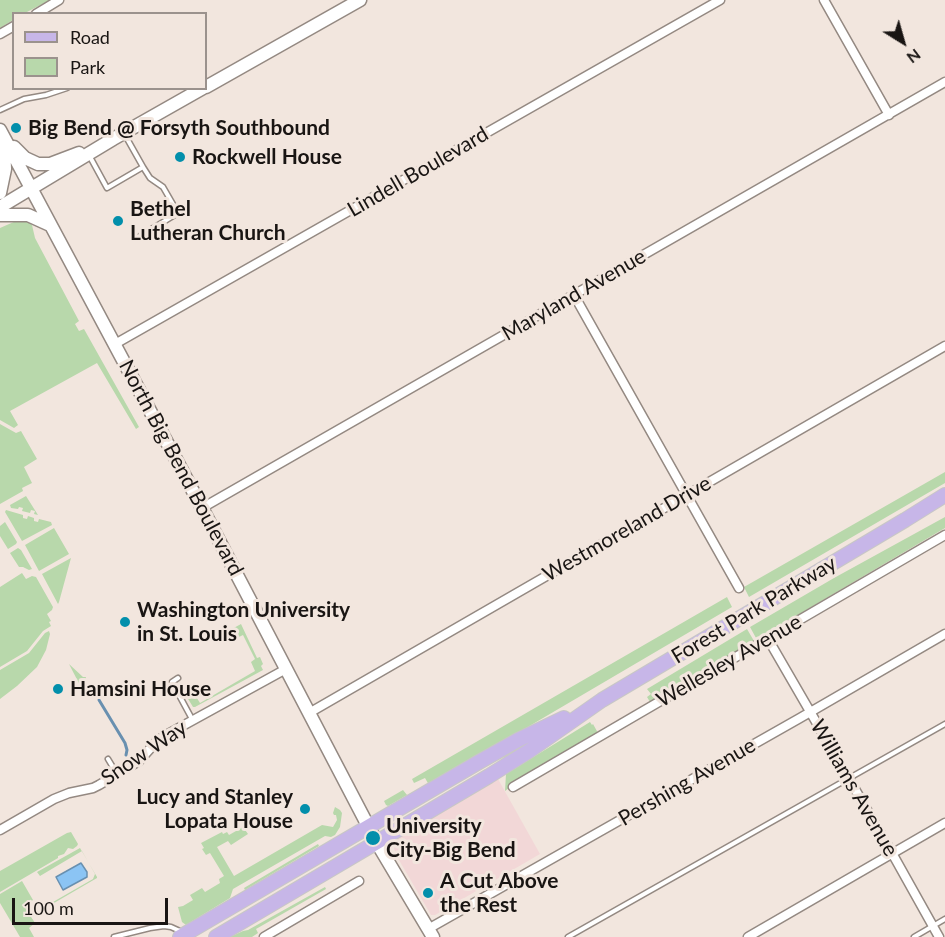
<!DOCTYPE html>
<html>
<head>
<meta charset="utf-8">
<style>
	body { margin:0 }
	#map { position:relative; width:945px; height:937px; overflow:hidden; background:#f2e6de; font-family:Lato,sans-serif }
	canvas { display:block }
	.legend { position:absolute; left:12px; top:12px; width:195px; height:78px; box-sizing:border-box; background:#f2e6de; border:2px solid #9b928d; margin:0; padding:8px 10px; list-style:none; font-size:18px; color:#191513 }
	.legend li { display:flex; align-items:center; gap:12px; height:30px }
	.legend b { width:30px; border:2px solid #9b928d }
	.north { position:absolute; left:873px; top:12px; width:60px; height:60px; -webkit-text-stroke:4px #f2e6de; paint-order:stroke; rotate:143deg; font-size:16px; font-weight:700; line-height:24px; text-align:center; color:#191513 }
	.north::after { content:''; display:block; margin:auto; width:21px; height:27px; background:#191513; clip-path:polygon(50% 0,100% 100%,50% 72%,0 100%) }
	.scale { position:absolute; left:12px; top:898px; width:156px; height:27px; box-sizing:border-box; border:3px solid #191513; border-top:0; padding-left:8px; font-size:18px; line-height:21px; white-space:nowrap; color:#191513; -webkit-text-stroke:4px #f2e6de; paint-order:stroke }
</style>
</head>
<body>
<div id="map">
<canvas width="945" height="937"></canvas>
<ul class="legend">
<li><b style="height:8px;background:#c7b6e8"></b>Road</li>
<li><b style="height:16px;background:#b8d8ab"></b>Park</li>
</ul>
<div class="north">N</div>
<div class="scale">100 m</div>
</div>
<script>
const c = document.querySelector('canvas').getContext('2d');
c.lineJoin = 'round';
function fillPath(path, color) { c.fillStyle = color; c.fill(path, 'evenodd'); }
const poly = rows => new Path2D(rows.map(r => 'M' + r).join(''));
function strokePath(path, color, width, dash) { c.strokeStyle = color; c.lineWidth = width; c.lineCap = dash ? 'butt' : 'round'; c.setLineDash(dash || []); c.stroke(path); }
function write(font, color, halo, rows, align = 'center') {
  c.font = font + ' Lato,sans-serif'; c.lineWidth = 6; c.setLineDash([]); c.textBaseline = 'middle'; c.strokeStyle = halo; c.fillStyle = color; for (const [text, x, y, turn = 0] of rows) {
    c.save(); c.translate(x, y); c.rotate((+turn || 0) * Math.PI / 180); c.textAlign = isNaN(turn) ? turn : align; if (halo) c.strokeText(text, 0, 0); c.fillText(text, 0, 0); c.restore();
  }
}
fillPath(poly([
	[498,779,540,854,435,915,431,915,396,855,394,848,394,842,396,839]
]), '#f2d7d7');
fillPath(poly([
	[0,0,50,0,25,13,14,14,13,20,0,28],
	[16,221,29,222,32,225,35,238,79,321,75,324,79,331,84,329,139,427,136,429,97,363,10,411,18,425,14,428,0,420,0,228],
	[0,424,16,433,21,431,37,459,24,467,32,483,22,488,23,491,0,504],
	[945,472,945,483,749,597,744,587],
	[26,496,38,515,34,514,35,511,31,510,30,513,22,511,23,508,19,507,18,509,11,508,10,505],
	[6,510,23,515,23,518,27,519,28,516,34,518,34,521,38,522,39,519,51,522,52,525,22,541,5,512],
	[945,517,945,528,757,639,756,638,750,627,834,578],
	[5,522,17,542,16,544,8,549,0,536,0,526],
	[54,528,69,554,39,571,25,545],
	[18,548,21,550,32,569,29,570,23,567,19,567,10,553],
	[71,558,59,602,58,604,42,574],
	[22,573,26,579,32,576,36,577,53,607,52,610,47,614,51,621,49,622,51,626,43,631,27,651,0,667,0,587],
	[727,597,732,607,429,785,425,778,414,783,412,779],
	[241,624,257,658,260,657,263,664,261,666,263,670,195,707,193,707,179,684,178,683,180,682,189,697,195,695,200,703,255,671,251,662,255,659,243,635,235,639,230,630],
	[747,629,754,641,650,702,647,697,651,694,647,689],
	[49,631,50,634,46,650,37,667,17,686,0,699,0,670,29,653,45,633],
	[69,664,83,677,86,677,85,681,87,686,85,695],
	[590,722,592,725,593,724,598,733,508,786,509,788,505,791,506,774],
	[403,790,407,795,388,806,386,805,384,801],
	[335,807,340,810,342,813,340,827,335,835,331,837,325,836,233,889,230,898,186,925,182,922,178,907,183,906,193,900,190,895,202,888,205,892,220,883,219,879,224,876,210,853,206,855,202,849,204,848,201,843,222,832,223,834,227,832,229,835,243,827,248,834,231,845,228,841,217,847,234,876,322,825,333,827,337,820,336,815,334,815,333,813],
	[71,832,78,844,77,846,73,849,68,848,64,854,58,856,58,858,0,892,0,871,67,833],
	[318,844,319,846,245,890,244,888],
	[80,848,97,877,97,878,54,903,53,902,93,879,95,874,82,851,40,876,37,872],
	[22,881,33,900,24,906,35,923,29,928,34,937,20,937,0,903,0,894],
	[325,887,326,889,256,929,258,933,252,937,230,937,243,931,248,930]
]), '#b8d8ab');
const water = poly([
	[81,863,87,872,87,877,63,890,56,877,81,863]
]);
fillPath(water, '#8bc4f4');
strokePath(water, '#6990b0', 1.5);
strokePath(poly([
	[99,700,125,743,127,750,126,755]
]), '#6990b0', 3);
const service = poly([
	[0,110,24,99,46,95,67,88],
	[89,155,107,188,143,167,125,135],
	[140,236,178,213,163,187,150,178,143,167],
	[178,678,172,682,192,719],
	[108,759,117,774],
	[114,937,150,928,164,926,171,927,182,932],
	[568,937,945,724],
	[914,937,945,919]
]);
const minor = poly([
	[824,0,889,115],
	[36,14,59,0],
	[0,34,14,26],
	[574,295,739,588],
	[115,344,720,0],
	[202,508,945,82],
	[768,639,892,853,939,937],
	[309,713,945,346],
	[513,787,945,535],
	[0,830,54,799,69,793,93,788,99,785,139,761,157,741,166,735,286,669],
	[428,929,800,718,945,634],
	[264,937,359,881],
	[748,937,945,823]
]);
const secondary = poly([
	[206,87,360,0],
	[0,130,202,508,377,843,433,937],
	[14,147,25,158,38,164,50,164,79,153],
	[0,193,5,169,4,141],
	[0,207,113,139,203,88],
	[0,215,28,215,50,225]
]);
const primary = poly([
	[180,937,479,762,518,740,564,718],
	[216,937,489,776,529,751,602,700,905,520,945,495]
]);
strokePath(service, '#948982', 7);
strokePath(minor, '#948982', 11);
strokePath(secondary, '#948982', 15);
strokePath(primary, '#c8c7c6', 16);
strokePath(service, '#fff', 4);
strokePath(minor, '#fff', 8);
strokePath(secondary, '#fff', 12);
strokePath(primary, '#c7b6e8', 14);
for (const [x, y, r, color] of [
	[16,128,6,"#028fab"],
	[180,157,6,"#028fab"],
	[118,221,6,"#028fab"],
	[125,622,6,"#028fab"],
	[58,689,6,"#028fab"],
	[305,809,6,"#028fab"],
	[373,838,8,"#028fab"],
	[428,893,6,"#028fab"]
]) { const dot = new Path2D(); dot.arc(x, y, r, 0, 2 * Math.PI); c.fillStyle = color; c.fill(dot); strokePath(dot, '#f2e6de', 2); }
write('bold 21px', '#191513', '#f2e6de', [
	["Big Bend @ Forsyth Southbound",28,128],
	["Rockwell House",192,157],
	["Bethel",130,209],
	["Lutheran Church",130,233],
	["Washington University",137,610],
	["in St. Louis",137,634],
	["Hamsini House",70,689],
	["Lucy and Stanley",293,797,"right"],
	["Lopata House",293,821,"right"],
	["University",386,826],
	["City-Big Bend",386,850],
	["A Cut Above",440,881],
	["the Rest",440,905]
], 'left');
write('21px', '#191513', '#f2e6de', [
	["Lindell Boulevard",418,172,-30],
	["Maryland Avenue",574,295,-30],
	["North Big Bend Boulevard",181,468,62],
	["Westmoreland Drive",627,529,-30],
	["Forest Park Parkway",754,610,-31],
	["Wellesley Avenue",729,661,-30],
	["Snow Way",144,753,-34],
	["Pershing Avenue",687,782,-30],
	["Williams Avenue",854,788,60]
]);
</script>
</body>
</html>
